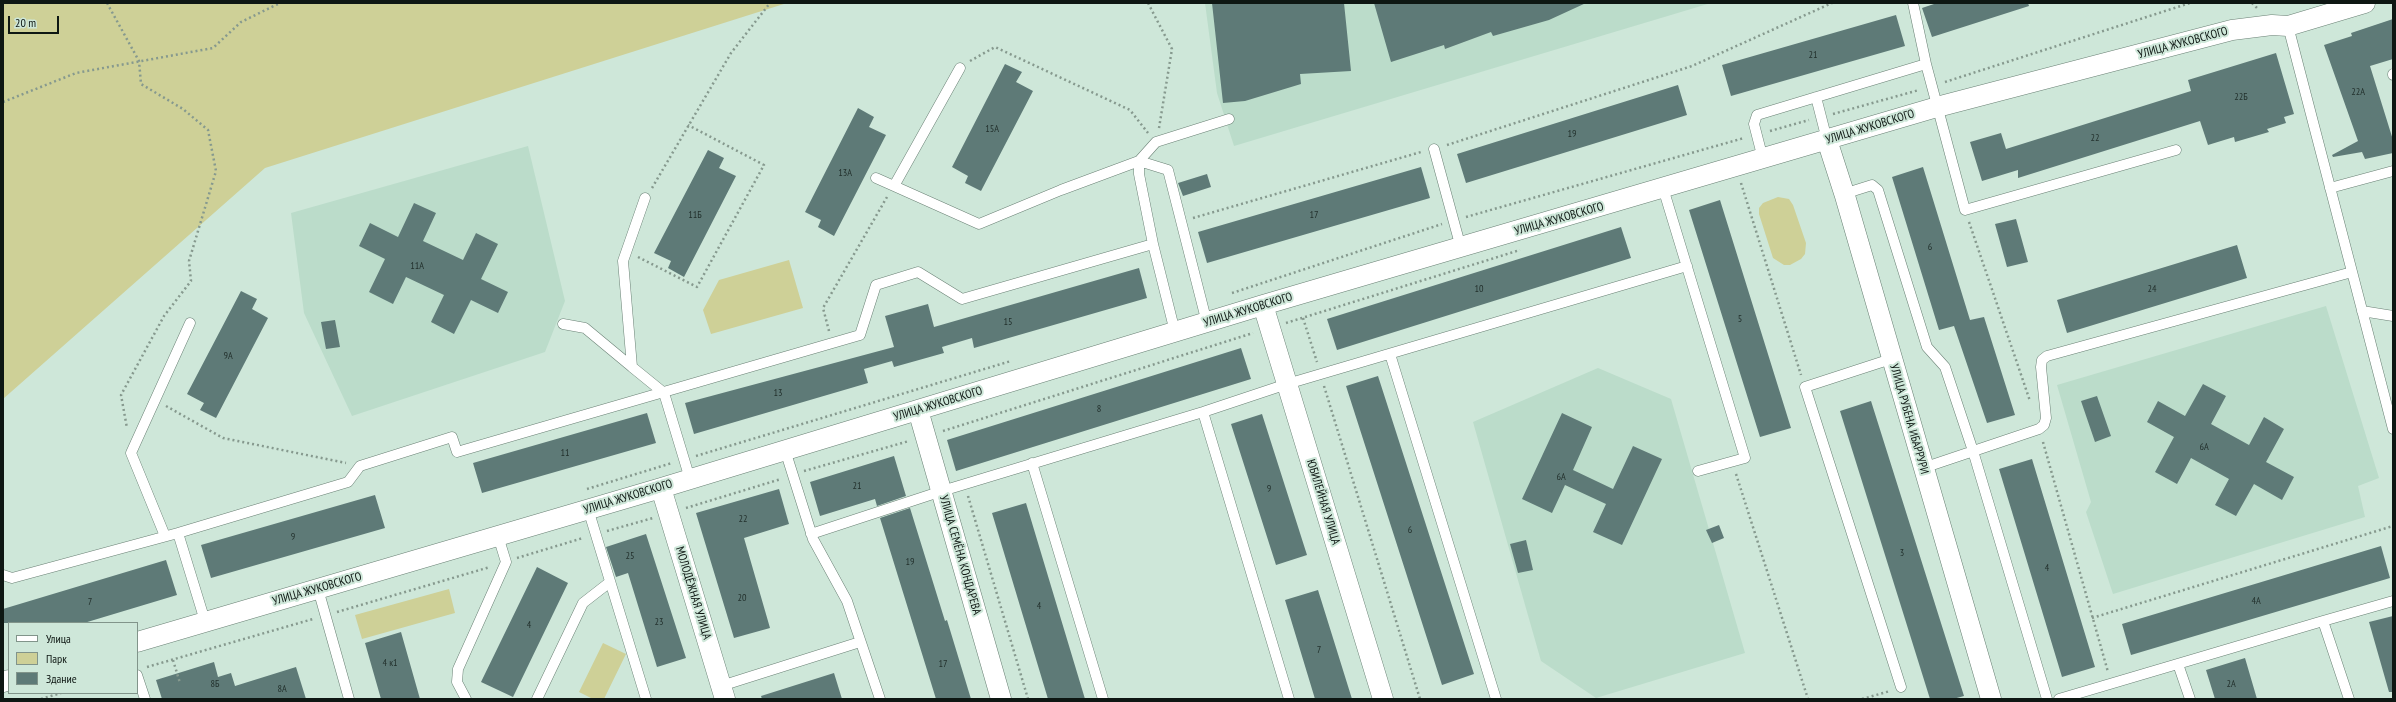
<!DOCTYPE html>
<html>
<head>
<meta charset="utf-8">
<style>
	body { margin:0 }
	#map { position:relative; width:2396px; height:702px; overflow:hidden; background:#cee7d9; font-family:"PT Sans Narrow",sans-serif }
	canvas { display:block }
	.frame { position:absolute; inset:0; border:4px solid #0e1713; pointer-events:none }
	.legend { position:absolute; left:8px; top:622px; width:130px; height:72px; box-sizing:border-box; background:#cee7d9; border:1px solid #81948a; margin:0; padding:5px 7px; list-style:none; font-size:12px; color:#0e1713 }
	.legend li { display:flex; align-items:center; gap:8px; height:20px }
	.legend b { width:20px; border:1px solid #81948a }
	.scale { position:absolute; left:8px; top:16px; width:51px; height:18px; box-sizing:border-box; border:2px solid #0e1713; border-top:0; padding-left:5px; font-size:12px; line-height:14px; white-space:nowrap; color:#0e1713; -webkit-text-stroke:3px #cee7d9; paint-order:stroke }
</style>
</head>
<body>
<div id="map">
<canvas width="2396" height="702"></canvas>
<div class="frame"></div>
<ul class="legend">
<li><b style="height:5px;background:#fff"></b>Улица</li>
<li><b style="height:11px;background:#ced097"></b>Парк</li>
<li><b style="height:11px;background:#5e7a77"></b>Здание</li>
</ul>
<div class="scale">20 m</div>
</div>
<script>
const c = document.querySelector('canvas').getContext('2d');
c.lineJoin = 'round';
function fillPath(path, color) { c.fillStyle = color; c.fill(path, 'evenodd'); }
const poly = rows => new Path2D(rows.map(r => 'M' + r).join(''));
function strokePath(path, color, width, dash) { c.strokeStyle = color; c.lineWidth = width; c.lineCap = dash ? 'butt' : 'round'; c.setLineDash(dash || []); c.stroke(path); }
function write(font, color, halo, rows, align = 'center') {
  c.font = font + ' "PT Sans Narrow",sans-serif'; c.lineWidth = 4; c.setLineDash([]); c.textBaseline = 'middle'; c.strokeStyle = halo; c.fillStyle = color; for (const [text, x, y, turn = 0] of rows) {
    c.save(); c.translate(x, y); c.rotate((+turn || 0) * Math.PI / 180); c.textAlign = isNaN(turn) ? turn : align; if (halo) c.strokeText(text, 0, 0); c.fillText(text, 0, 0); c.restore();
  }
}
fillPath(poly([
	[1205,3,1711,3,1234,146,1217,93],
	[528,146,565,301,545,352,352,416,304,313,291,213],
	[2326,306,2379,478,2358,486,2365,517,2113,594,2086,512,2091,502,2057,385],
	[1598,368,1671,399,1745,653,1596,698,1541,661,1473,422]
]), '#bbdcca');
fillPath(poly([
	[3,3,787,3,265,168,3,399],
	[1778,197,1789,199,1793,205,1806,243,1805,254,1801,259,1790,265,1784,265,1773,258,1759,214,1759,208,1763,203],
	[789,260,803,308,711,334,703,310,719,280],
	[449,589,455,613,362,639,355,615],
	[603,643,626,654,604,699,593,699,579,692]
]), '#ced097');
fillPath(poly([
	[1212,3,1344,3,1351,71,1300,74,1301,84,1245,101,1223,103],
	[1374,3,1586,3,1549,20,1493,36,1491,32,1445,49,1444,45,1391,62],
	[1937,3,2028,3,2029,6,1932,37,1922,8],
	[1896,15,1905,46,1731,96,1722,65],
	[2393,19,2393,59,2370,66,2393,140,2393,153,2365,159,2362,152,2333,157,2332,155,2358,141,2324,45,2352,36,2351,33],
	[2276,53,2294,114,2284,117,2286,123,2267,129,2269,132,2235,142,2234,137,2208,145,2200,121,2018,178,2018,170,1982,181,1970,142,2001,133,2006,149,2191,91,2188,80],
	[1005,64,1022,72,1016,82,1033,91,981,191,965,183,968,176,952,167],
	[1678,85,1687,115,1466,183,1457,154],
	[858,108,874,117,869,127,886,135,834,236,818,227,821,220,805,212],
	[708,150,724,158,719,168,736,176,684,277,668,268,671,261,654,253],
	[1421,167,1430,198,1207,263,1198,232],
	[1923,167,1970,320,1984,317,2015,415,1987,423,1954,326,1939,330,1892,177],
	[1207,174,1211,187,1183,196,1178,183],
	[1720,200,1791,428,1760,437,1689,210],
	[414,203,436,213,423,241,463,260,476,233,498,244,481,279,508,292,498,313,471,300,454,334,431,322,444,295,406,277,393,304,369,292,385,259,359,246,370,223,398,237],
	[2016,219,2028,262,2007,267,1995,224],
	[1621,227,1631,258,1337,350,1327,319],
	[2237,245,2247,278,2067,333,2057,300],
	[1139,268,1147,298,974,348,972,338,942,347,944,353,894,367,892,361,864,369,868,383,694,434,685,403,894,347,885,316,928,304,934,327],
	[241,291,257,299,252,309,268,318,216,418,200,410,204,403,187,394],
	[335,320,340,347,326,349,321,322],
	[1241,348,1251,379,956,471,947,440],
	[1378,376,1474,674,1442,685,1346,386],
	[2203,384,2226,396,2211,424,2249,445,2264,417,2284,429,2266,462,2294,477,2282,500,2254,484,2236,516,2215,505,2229,479,2191,458,2177,484,2155,472,2174,437,2147,422,2158,401,2185,416],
	[2097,396,2111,436,2095,442,2081,401],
	[1871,401,1964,696,1953,699,1930,699,1840,411],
	[647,413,656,443,482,493,473,463],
	[1562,413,1592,427,1573,470,1613,489,1633,446,1662,459,1622,545,1593,532,1606,504,1565,485,1552,513,1522,499],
	[1262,414,1307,555,1276,565,1231,424],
	[894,456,906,496,877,506,875,499,820,516,810,482],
	[2032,459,2095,667,2062,677,1999,469],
	[779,489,789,524,744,538,770,628,734,638,696,513],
	[375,495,385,528,211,578,201,545],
	[1026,503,1085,699,1048,699,992,513],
	[910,508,945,621,947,620,971,699,936,699,880,518],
	[1719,525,1724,538,1712,543,1706,530],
	[646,534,686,658,657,667,628,573,616,577,606,547],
	[1526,540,1533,570,1518,573,1510,544],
	[2381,546,2390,578,2131,655,2122,624],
	[166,560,177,595,84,623,3,623,3,609],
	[537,567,568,583,513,697,481,682],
	[1318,590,1352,699,1315,699,1285,600],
	[2393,616,2393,692,2389,692,2369,622],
	[401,632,420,699,381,699,365,643],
	[2245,658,2257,699,2215,699,2206,670],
	[214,662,218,677,231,673,235,686,296,667,306,699,162,699,156,680],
	[834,673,842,699,762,699,761,696]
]), '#5e7a77');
const service = poly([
	[1913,3,1926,64,1965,210,2176,150],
	[2288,26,2393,429],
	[960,68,894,186,979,224,1061,190,1139,161,1139,174,1153,244],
	[2393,74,2393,75],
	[1816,97,1827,140],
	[1434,149,1461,248],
	[1763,159,1754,124,1757,115,1926,64],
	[876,178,894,186],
	[1663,188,1745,458,1698,471],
	[2330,188,2393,171],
	[1845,196,1853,191,1872,185,1878,190,1927,347,1945,367,1973,451,2047,699],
	[645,198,623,261,632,367,664,393,690,479],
	[2362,311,2393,316],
	[1207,323,1168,170,1139,161,1156,142,1229,119],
	[563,324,585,328,632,367],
	[1390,354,1496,699],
	[1891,359,1805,387,1901,687],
	[1203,412,1289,699],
	[785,450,813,539,847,601,880,699],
	[1032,463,1103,699],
	[1923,468,2039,429,2044,425,2046,418,2041,367,2042,360,2047,356,2352,272],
	[588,509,646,699],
	[178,533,205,621],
	[811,534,942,491,1203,412,1287,384,1687,266],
	[165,536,131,453,190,323],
	[3,575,12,578,178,533,348,482,360,466,452,437,457,452,860,335,876,285,918,272,962,299,1153,244,1175,332],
	[318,589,349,699],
	[2178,664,2190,699],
	[137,675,145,699],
	[721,686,860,642],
	[466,699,457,682,458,669,506,562,498,536],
	[537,699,583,603,610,582],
	[2059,699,2323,621],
	[2349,699,2323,621,2393,601]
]);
const minor = poly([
	[1827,140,1845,196,1991,699],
	[1263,305,1383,699],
	[918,410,1001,699],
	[661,488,725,699],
	[137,642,661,488,1263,305,1937,107,2232,30,2272,25,2288,26,2365,3],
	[3,682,9,680]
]);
strokePath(service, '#6a8175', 11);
strokePath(minor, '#6a8175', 21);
strokePath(poly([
	[107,3,139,61,141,84,183,109,208,130,216,171,189,261,191,281,164,316,121,395,127,428],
	[1148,3,1172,49,1159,128],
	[2252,3,2257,8],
	[970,61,995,47,1130,110,1148,133],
	[1945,82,2190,3],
	[3,102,76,73,213,48,241,22,280,3],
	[1833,114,1919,90],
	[1770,131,1809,120],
	[1447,145,1692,66,1832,3],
	[1741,183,1801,375],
	[652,188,731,53,770,3],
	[1466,217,1744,138],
	[1193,218,1421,152],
	[1969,222,2030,401],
	[638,257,697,287,764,165,688,125],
	[1232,293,1442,224],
	[1303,318,1317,362],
	[1286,323,1520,250],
	[829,331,823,308,887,197],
	[1324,386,1420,699],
	[166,406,223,438,346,463],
	[943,431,1253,333],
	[2043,442,2108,672],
	[696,456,1011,361],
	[804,471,909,441],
	[1736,474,1808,699],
	[587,489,672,463],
	[968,496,1028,699],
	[686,508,781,479],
	[607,531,653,518],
	[517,558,583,538],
	[337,612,490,567],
	[2092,618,2393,526],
	[173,660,180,683],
	[147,667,313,619],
	[41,699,61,693],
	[1862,699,1890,691]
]), '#86998e', 2.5, [2, 3]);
strokePath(service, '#fff', 10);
strokePath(minor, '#fff', 20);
write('10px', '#22302c', null, [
	["21",1813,55],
	["22А",2358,92],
	["22Б",2241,97],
	["15А",992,129],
	["19",1572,134],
	["22",2095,138],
	["13А",845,173],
	["11Б",695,215],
	["17",1314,215],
	["6",1930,247],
	["11А",417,266],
	["10",1479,289],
	["24",2152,289],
	["5",1740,319],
	["15",1008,322],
	["9А",228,356],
	["13",778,393],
	["8",1099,409],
	["6А",2204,447],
	["11",565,453],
	["6А",1561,477],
	["21",857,486],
	["9",1269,489],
	["22",743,519],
	["6",1410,530],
	["9",293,537],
	["3",1902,553],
	["25",630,556],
	["19",910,562],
	["4",2047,568],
	["20",742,598],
	["4А",2256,601],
	["7",90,602],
	["4",1039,606],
	["23",659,622],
	["4",529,625],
	["7",1319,650],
	["4 к1",390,663],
	["17",943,664],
	["8Б",215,684],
	["2А",2231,684],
	["8А",282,689]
]);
write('12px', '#0e1713', '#cee7d9', [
	["УЛИЦА ЖУКОВСКОГО",2183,43,-15],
	["УЛИЦА ЖУКОВСКОГО",1870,127,-17],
	["УЛИЦА ЖУКОВСКОГО",1559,219,-16],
	["УЛИЦА ЖУКОВСКОГО",1248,310,-17],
	["УЛИЦА ЖУКОВСКОГО",938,404,-17],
	["УЛИЦА РУБЕНА ИБАРРУРИ",1909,419,74],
	["УЛИЦА ЖУКОВСКОГО",628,497,-17],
	["ЮБИЛЕЙНАЯ УЛИЦА",1323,502,73],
	["УЛИЦА СЕМЁНА КОНДАРЕВА",960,555,74],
	["УЛИЦА ЖУКОВСКОГО",317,589,-16],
	["МОЛОДЁЖНАЯ УЛИЦА",693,593,73]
]);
</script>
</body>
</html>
